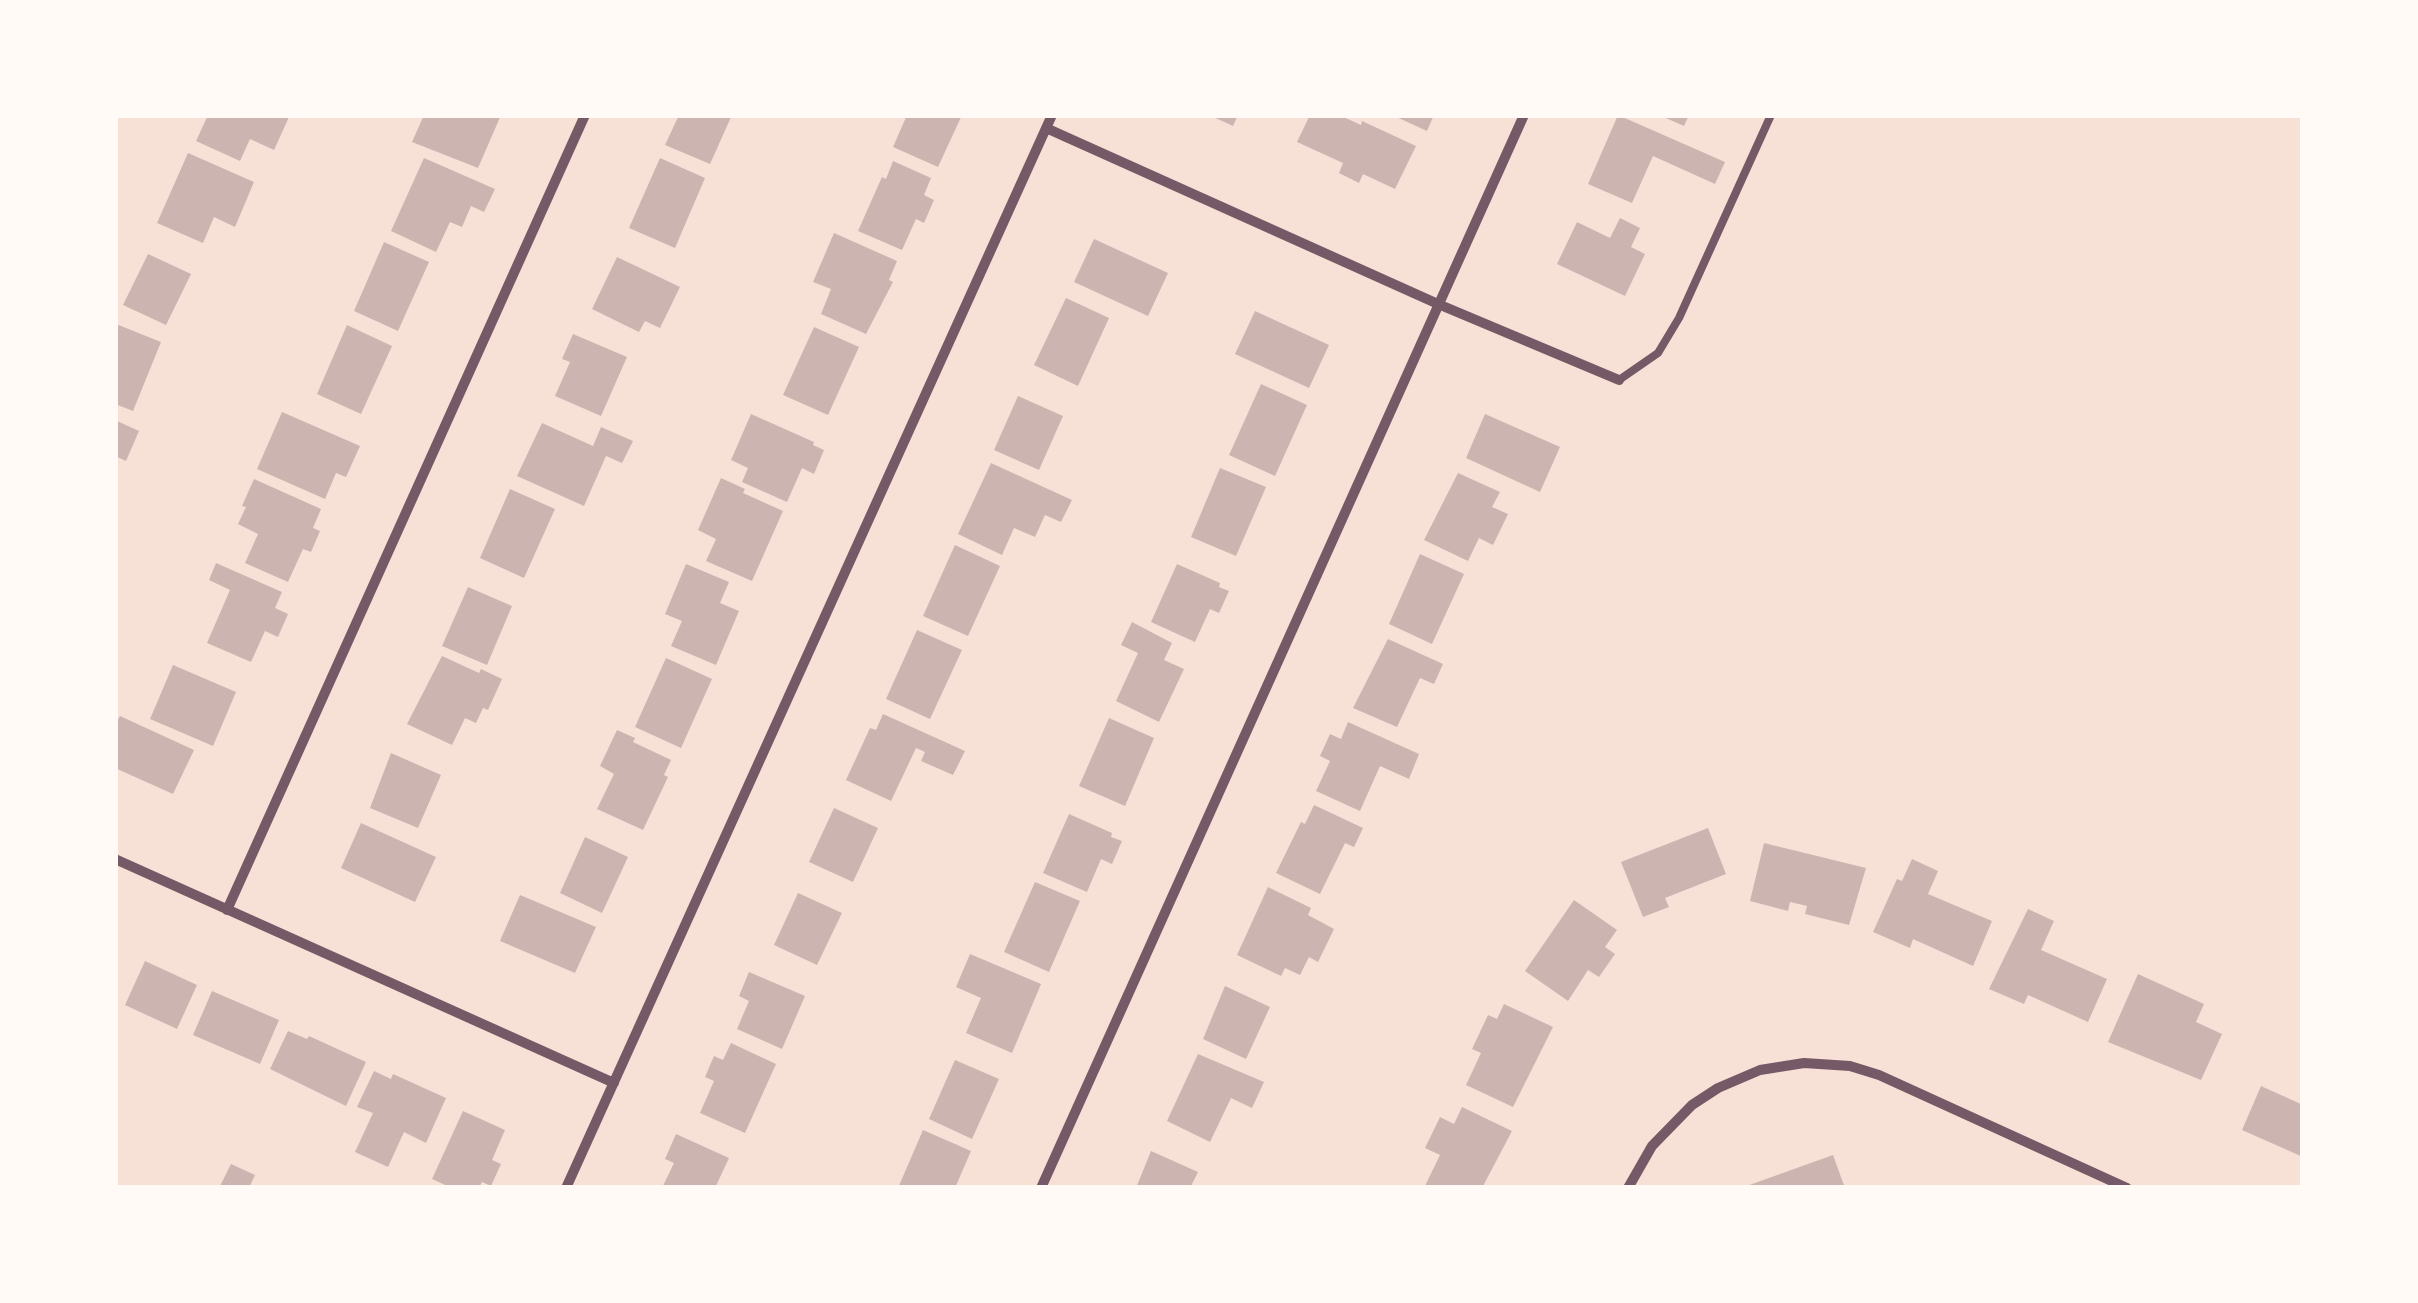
<!DOCTYPE html>
<html>
<head>
<meta charset="utf-8">
<style>
	body { margin:0 }
	#map { position:relative; width:2418px; height:1303px; overflow:hidden; background:#f7e1d7; font-family:Rubik,sans-serif }
	canvas { display:block }
	.frame { position:absolute; inset:0; border:118px solid #fffaf5; pointer-events:none }
</style>
</head>
<body>
<div id="map">
<canvas width="2418" height="1303"></canvas>
<div class="frame"></div>
</div>
<script>
const c = document.querySelector('canvas').getContext('2d');
c.lineJoin = 'round';
function fillPath(path, color) { c.fillStyle = color; c.fill(path, 'evenodd'); }
const poly = rows => new Path2D(rows.map(r => 'M' + r).join(''));
function strokePath(path, color, width, dash) { c.strokeStyle = color; c.lineWidth = width; c.lineCap = dash ? 'butt' : 'round'; c.setLineDash(dash || []); c.stroke(path); }
fillPath(poly([
	[208,115,284,115,289,117,274,150,250,139,240,161,196,141],
	[424,115,501,115,478,168,412,142],
	[679,115,732,115,710,164,665,145],
	[907,115,962,115,938,167,893,147],
	[1209,115,1238,115,1233,126],
	[1310,115,1339,115,1361,125,1362,121,1416,146,1395,189,1363,174,1359,183,1339,173,1343,163,1297,142],
	[1392,115,1434,115,1427,131],
	[1618,115,1725,162,1715,184,1653,156,1632,203,1588,184],
	[1659,115,1689,115,1684,126],
	[188,153,254,182,235,227,214,217,203,243,157,223],
	[424,158,495,189,484,212,471,206,462,227,450,222,436,252,391,231],
	[660,158,705,178,675,248,629,228],
	[893,161,931,178,924,195,934,200,924,223,916,219,902,250,858,231,882,177,886,179],
	[1620,218,1640,228,1631,247,1645,254,1625,296,1557,264,1577,222,1610,238],
	[834,233,897,261,889,280,893,282,866,334,821,314,831,289,813,282],
	[1094,239,1168,273,1148,316,1074,282],
	[384,242,429,262,398,331,354,311],
	[148,254,191,274,166,325,123,305],
	[617,257,680,287,660,328,645,321,639,332,592,309],
	[1066,298,1109,318,1078,386,1034,365],
	[1255,311,1329,345,1309,388,1235,354],
	[116,324,161,342,133,411,115,404],
	[347,325,392,346,361,414,317,394],
	[814,327,859,347,828,415,783,395],
	[573,334,627,357,601,416,555,396,570,362,562,359],
	[1261,384,1307,405,1275,476,1229,455],
	[1018,396,1063,416,1039,470,994,450],
	[282,412,360,446,346,477,336,473,325,499,257,469],
	[751,414,814,442,813,445,824,450,814,474,802,468,787,502,742,482,748,468,731,460],
	[1485,414,1560,447,1540,492,1466,458],
	[115,420,139,431,126,461,115,456],
	[542,423,593,446,601,427,633,441,622,463,606,456,584,506,517,476],
	[991,463,1072,500,1061,522,1045,515,1035,537,1014,528,1002,555,958,534],
	[1220,468,1266,487,1236,556,1191,537],
	[1458,473,1500,492,1492,507,1508,514,1493,545,1479,538,1468,561,1424,540],
	[721,478,745,489,743,493,783,511,752,581,706,561,716,539,698,530],
	[254,479,321,509,313,528,320,531,311,552,303,549,288,582,245,563,258,534,238,524,246,507,242,506],
	[510,489,555,509,524,578,480,558],
	[955,545,1000,566,968,636,923,616],
	[1420,554,1464,574,1432,644,1389,624],
	[216,563,282,592,275,608,288,614,278,637,265,631,251,662,207,643,230,590,209,580],
	[686,564,729,582,720,603,739,611,716,665,671,646,682,621,665,614],
	[1177,564,1220,583,1219,587,1229,591,1219,613,1210,609,1195,642,1151,622],
	[468,587,512,606,487,665,442,646],
	[1132,622,1172,643,1164,660,1184,669,1159,722,1116,701,1138,653,1121,645],
	[917,630,962,650,930,719,886,699],
	[1388,639,1443,664,1434,684,1420,678,1397,727,1353,708],
	[442,656,479,673,481,669,502,679,488,710,483,708,476,723,465,718,452,745,407,724],
	[666,658,712,679,681,748,635,727],
	[173,665,236,692,213,746,150,719],
	[883,714,965,751,953,775,921,761,925,752,916,748,891,801,846,780,870,728,876,730],
	[120,716,194,750,173,794,115,768,115,724],
	[1109,718,1154,738,1125,806,1079,786],
	[1348,722,1419,754,1409,779,1380,766,1360,811,1316,791,1330,761,1320,756,1330,734,1341,739],
	[617,730,635,738,633,742,671,760,664,775,668,777,643,830,597,809,614,774,600,766],
	[391,753,441,775,418,828,370,808],
	[1314,805,1363,828,1354,847,1345,843,1320,894,1276,873,1301,822,1305,824],
	[834,808,878,828,853,882,809,862],
	[1069,814,1112,833,1111,837,1122,841,1112,864,1101,859,1087,892,1043,873],
	[361,823,436,857,415,902,341,868],
	[1708,828,1726,874,1665,898,1669,907,1643,917,1621,862],
	[585,837,628,857,602,913,560,893],
	[1764,843,1866,868,1849,925,1805,914,1807,906,1790,902,1788,911,1750,901],
	[1912,859,1938,871,1928,894,1992,921,1973,966,1913,939,1910,948,1873,932,1897,879,1902,881],
	[1035,882,1080,901,1049,972,1004,952],
	[1268,887,1311,908,1308,915,1334,929,1318,962,1309,957,1300,975,1285,968,1281,976,1237,955],
	[798,893,842,913,817,965,774,945],
	[520,895,596,927,575,973,500,941],
	[1574,900,1617,930,1605,947,1615,954,1599,977,1588,970,1568,1001,1525,971],
	[2028,909,2054,921,2041,950,2107,979,2088,1022,2028,995,2024,1004,1989,989],
	[970,954,1041,984,1012,1053,966,1033,981,998,956,987],
	[145,961,197,985,177,1029,125,1005],
	[749,972,805,996,782,1049,737,1029,749,1001,739,996],
	[2138,974,2204,1004,2196,1022,2222,1034,2201,1080,2108,1042],
	[1225,986,1270,1007,1246,1059,1203,1039],
	[212,991,279,1020,260,1064,193,1035],
	[1504,1004,1553,1027,1513,1107,1466,1085,1481,1053,1472,1049,1488,1015,1497,1019],
	[288,1031,307,1039,309,1036,366,1062,346,1106,270,1069],
	[731,1043,776,1064,745,1133,700,1113,714,1081,705,1077,714,1056,723,1060],
	[1198,1054,1264,1082,1252,1108,1231,1098,1210,1142,1167,1121],
	[955,1060,999,1079,972,1139,929,1119],
	[374,1071,391,1079,393,1074,446,1098,426,1143,404,1132,388,1167,355,1152,373,1113,357,1107],
	[2261,1086,2303,1105,2303,1157,2242,1130],
	[1462,1107,1512,1131,1482,1188,1424,1188,1440,1155,1425,1148,1440,1117,1454,1124],
	[463,1111,505,1130,492,1160,501,1164,491,1186,482,1182,479,1188,452,1188,432,1179],
	[923,1130,971,1151,955,1188,898,1188],
	[676,1134,729,1158,715,1188,662,1188,674,1163,665,1159],
	[1151,1151,1198,1172,1190,1188,1136,1188],
	[1833,1155,1845,1188,1741,1188],
	[231,1164,255,1175,249,1188,219,1188]
]), '#ccb4b1');
strokePath(poly([
	[1619,380,1658,353,1679,318,1771,115]
]), '#755966', 8);
strokePath(poly([
	[1046,128,1438,304,1619,380],
	[115,859,614,1083],
	[227,910,585,115],
	[566,1188,1052,115],
	[1041,1188,1524,115],
	[1628,1188,1652,1146,1692,1105,1718,1088,1760,1070,1804,1063,1850,1066,1879,1075,2127,1188]
]), '#755966', 10);
</script>
</body>
</html>
